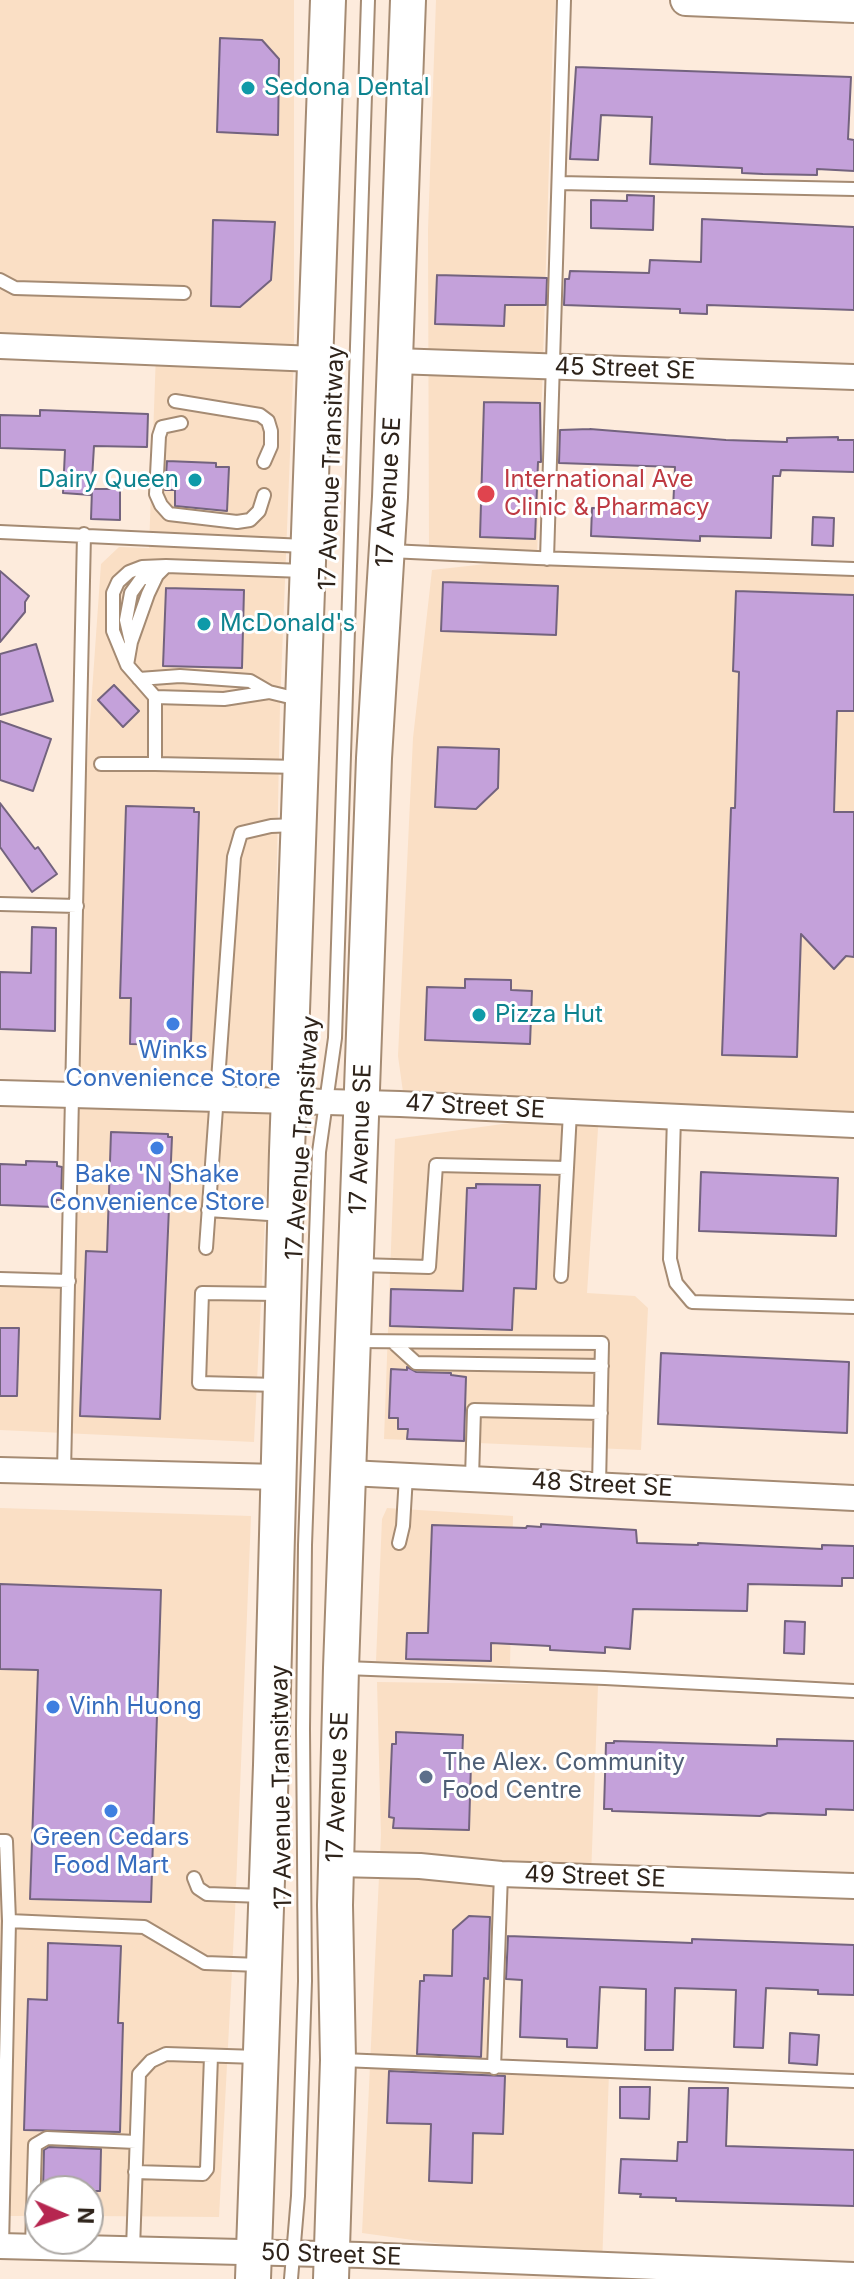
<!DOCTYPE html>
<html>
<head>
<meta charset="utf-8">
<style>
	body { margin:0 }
	#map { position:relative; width:854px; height:2279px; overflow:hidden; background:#fdebdc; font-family:Inter,sans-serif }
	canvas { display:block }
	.north { position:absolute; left:24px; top:2175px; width:80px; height:80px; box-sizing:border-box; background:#fff; border:2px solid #aba7a3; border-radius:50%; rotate:92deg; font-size:22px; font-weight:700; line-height:32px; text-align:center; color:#2e231a }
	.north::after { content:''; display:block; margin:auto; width:28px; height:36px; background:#b62650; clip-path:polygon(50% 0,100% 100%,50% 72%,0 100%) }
</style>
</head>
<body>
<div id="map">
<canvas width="854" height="2279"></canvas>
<div class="north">N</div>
</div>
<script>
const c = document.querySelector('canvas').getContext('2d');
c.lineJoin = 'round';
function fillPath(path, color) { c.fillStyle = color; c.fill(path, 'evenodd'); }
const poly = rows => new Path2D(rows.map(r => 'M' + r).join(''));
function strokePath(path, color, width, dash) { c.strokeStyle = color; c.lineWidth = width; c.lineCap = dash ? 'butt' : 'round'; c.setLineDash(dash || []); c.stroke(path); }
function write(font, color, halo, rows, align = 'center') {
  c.font = font + ' Inter,sans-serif'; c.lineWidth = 6; c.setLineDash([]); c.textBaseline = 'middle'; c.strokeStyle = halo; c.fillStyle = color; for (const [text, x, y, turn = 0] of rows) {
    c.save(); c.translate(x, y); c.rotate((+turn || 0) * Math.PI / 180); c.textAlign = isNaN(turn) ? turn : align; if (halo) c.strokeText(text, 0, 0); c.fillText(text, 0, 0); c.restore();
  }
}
fillPath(poly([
	[0,0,294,0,294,353,280,706,273,1059,254,1442,0,1430,0,1279,69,1281,77,906,101,564,119,547,149,548,156,353,0,346],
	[436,0,556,0,553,33,537,558,854,569,854,1125,599,1114,587,1293,635,1296,648,1308,641,1450,384,1439,395,1139,581,1113,403,1092,398,1056,413,738,432,570,531,559,429,549,428,230],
	[0,1508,251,1516,235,1913,219,2217,88,2216,88,2191,40,2191,40,2216,0,2216],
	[387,1508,513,1516,510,1666,376,1661,382,1519],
	[377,1682,598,1685,591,1877,501,1874,494,2067,609,2073,602,2266,362,2233,381,1835]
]), '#fadfc5');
const building = poly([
	[220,38,262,40,279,59,278,135,217,132,220,38],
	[576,67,851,77,848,139,854,140,854,171,817,169,817,175,763,174,742,173,742,168,650,164,652,117,601,115,598,160,570,159,576,67],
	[627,195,654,196,653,230,591,228,591,200,627,201,627,195],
	[702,219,854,227,854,310,707,305,707,314,680,313,680,309,564,305,565,279,569,279,570,271,649,273,650,260,701,262,702,219],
	[213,220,275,222,271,280,240,307,211,306,213,220],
	[437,275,547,278,546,305,505,305,504,326,435,324,437,275],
	[484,402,540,403,541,462,538,462,535,539,480,537,484,402],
	[40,410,148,414,147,447,94,446,91,495,63,493,65,450,0,448,0,415,40,416,40,410],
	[590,429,726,440,787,442,787,438,838,437,838,440,854,440,854,472,781,470,780,476,773,476,771,538,700,536,700,541,591,536,592,508,673,509,675,467,559,463,560,430,590,429],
	[167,461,216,463,216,467,229,467,227,511,175,506,175,490,165,490,167,461],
	[92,489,120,489,120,520,91,519,92,489],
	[813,517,834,518,833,546,812,545,813,517],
	[0,571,29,596,25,602,25,612,0,642,0,571],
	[443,582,558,586,556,635,441,631,443,582],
	[166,588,244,590,242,668,163,666,166,588],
	[736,591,854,595,854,711,837,711,834,812,854,812,854,957,846,956,834,969,801,934,797,1057,722,1055,731,808,735,808,739,672,733,671,736,591],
	[36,644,53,701,0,715,0,654,36,644],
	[114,685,139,711,123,727,98,700,114,685],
	[0,721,51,739,33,791,0,780,0,721],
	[438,747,499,749,498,788,476,809,435,807,438,747],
	[0,803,35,849,38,847,57,874,32,892,0,847,0,803],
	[126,806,194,808,194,812,199,812,191,1041,186,1041,186,1045,130,1044,131,998,120,998,126,806],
	[32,927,56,928,55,1031,0,1029,0,972,31,973,32,927],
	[465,979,511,980,511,990,532,991,530,1044,425,1040,427,987,465,988,465,979],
	[111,1132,168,1134,168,1137,172,1137,160,1419,80,1416,86,1251,107,1252,111,1132],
	[26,1161,57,1162,57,1166,62,1167,61,1200,56,1200,55,1207,0,1205,0,1164,26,1165,26,1161],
	[701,1172,838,1178,836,1236,699,1231,701,1172],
	[476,1184,540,1185,536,1289,514,1288,512,1330,390,1326,391,1289,463,1291,467,1188,476,1188,476,1184],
	[0,1328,19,1328,17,1396,0,1396,0,1328],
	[661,1353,849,1362,847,1433,658,1424,661,1353],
	[407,1367,416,1372,451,1373,451,1375,466,1377,464,1441,407,1439,408,1429,398,1429,398,1418,389,1418,391,1369,407,1370,407,1367],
	[541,1524,636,1530,637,1543,698,1545,698,1543,822,1549,822,1545,854,1546,854,1578,842,1578,842,1586,748,1584,747,1611,633,1609,630,1649,605,1647,605,1653,550,1650,550,1646,491,1643,491,1661,406,1659,407,1633,428,1633,432,1525,526,1528,527,1526,541,1527,541,1524],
	[0,1584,161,1590,151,1902,30,1899,38,1670,0,1669,0,1584],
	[785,1621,805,1622,804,1654,784,1653,785,1621],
	[396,1732,463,1735,462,1763,471,1763,469,1830,393,1828,394,1818,389,1817,392,1744,396,1744,396,1732],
	[777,1739,854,1741,854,1810,826,1809,826,1815,768,1813,760,1816,612,1811,612,1809,604,1809,606,1743,614,1743,614,1741,777,1746,777,1739],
	[469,1916,490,1917,488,1979,484,1978,481,2057,417,2054,420,1981,424,1981,424,1975,452,1976,453,1930,469,1916],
	[508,1936,692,1943,692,1939,854,1945,854,1995,818,1994,818,1990,766,1988,763,2048,734,2047,736,1990,675,1988,673,2050,645,2050,646,1989,600,1987,597,2048,567,2047,567,2039,520,2037,522,1980,506,1979,508,1936],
	[48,1943,121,1946,118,2023,123,2023,120,2132,24,2130,28,1999,47,2000,48,1943],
	[790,2033,819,2035,817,2065,789,2063,790,2033],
	[389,2071,505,2076,503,2134,473,2133,472,2183,429,2181,431,2124,387,2123,389,2071],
	[620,2087,650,2087,649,2119,620,2118,620,2087],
	[689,2088,728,2088,726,2146,854,2150,854,2206,676,2201,676,2198,640,2197,641,2194,619,2193,621,2159,677,2161,678,2142,687,2142,689,2088],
	[49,2147,101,2149,100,2191,43,2191,44,2150,49,2147]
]);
fillPath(building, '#c4a1da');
strokePath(building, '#73637e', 2);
const service = poly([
	[559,183,854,189],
	[0,280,15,288,184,293],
	[175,401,260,415,268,421,271,431,271,446,264,462],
	[181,423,162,427,159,436,156,494,161,505,169,514,237,522,250,520,259,511,264,495],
	[0,532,305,546],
	[390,551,537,558,854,569],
	[547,559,564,0],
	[131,642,126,620,131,593,141,579,157,575],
	[127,665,131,642,148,594,157,575,166,566],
	[139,679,180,676,250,681,269,692],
	[155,697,224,699,269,692,298,699],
	[101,764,155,764,155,697,127,665,113,631,113,593,118,582,129,572,142,567,166,566,304,571],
	[155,764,300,767],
	[0,904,77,906],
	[674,1117,670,1259,676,1283,692,1302,854,1307],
	[208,1210,284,1215],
	[206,1248,234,857,241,833,271,826,296,825],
	[359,1265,429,1267,436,1165,567,1168,570,1112],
	[561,1276,567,1168],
	[0,1279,69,1281],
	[356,1341,602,1343,599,1485],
	[393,1342,416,1363,602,1366],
	[278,1385,199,1383,202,1293,279,1294],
	[64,1472,84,534],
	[472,1478,474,1410,601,1413],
	[399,1543,403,1526,406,1476],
	[345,1668,605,1678,854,1691],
	[0,1841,6,1841,9,1921,2,2246],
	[194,1878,198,1888,207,1894,263,1896],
	[9,1921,144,1927,205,1963,260,1965],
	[342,2060,854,2081],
	[494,2068,501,1874],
	[135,2172,203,2174,207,2169,211,2056],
	[32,2247,35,2145,47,2138,136,2142],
	[133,2249,139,2074,151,2061,166,2054,257,2057],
	[291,2279,298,2196,305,1981,303,1729,305,1545,319,1152,335,1038,368,0]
]);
const minor = poly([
	[0,346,315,359],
	[395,361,854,377],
	[0,1093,400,1104,854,1125],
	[0,1470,278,1477],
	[349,1473,854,1498],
	[336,1864,420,1866,501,1874,854,1886],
	[0,2246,361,2255,854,2275]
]);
const tertiary = poly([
	[686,0,854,7]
]);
const secondary = poly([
	[253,2279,271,1765,287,1151,328,0],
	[331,2279,338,2060,335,1905,341,1668,374,758,390,497,408,0]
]);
strokePath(service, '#a58b73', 16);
strokePath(minor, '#a58b73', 28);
strokePath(tertiary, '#a58b73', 34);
strokePath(secondary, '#a58b73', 38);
strokePath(service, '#fff', 12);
strokePath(minor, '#fff', 24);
strokePath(tertiary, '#fff', 30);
strokePath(secondary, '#fff', 34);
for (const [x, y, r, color] of [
	[248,88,8,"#0f9aa8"],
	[195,480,8,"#0f9aa8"],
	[486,494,10,"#e0444e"],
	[204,624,8,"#0f9aa8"],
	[479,1015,8,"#0f9aa8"],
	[173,1024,8,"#3f7fe0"],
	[157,1148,8,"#3f7fe0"],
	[53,1707,8,"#3f7fe0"],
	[426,1777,8,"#5c6f8a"],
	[111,1811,8,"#3f7fe0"]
]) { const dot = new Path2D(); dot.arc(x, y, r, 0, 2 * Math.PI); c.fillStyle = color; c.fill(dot); strokePath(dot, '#fff', 3); }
write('24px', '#0d838f', '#fff', [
	["Sedona Dental",264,88],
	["Dairy Queen",179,480,"right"],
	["McDonald's",220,624],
	["Pizza Hut",495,1015]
], 'left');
write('24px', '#2e231a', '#fff', [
	["45 Street SE",625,369,2],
	["17 Avenue Transitway",332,468,-88],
	["17 Avenue SE",389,492,-87],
	["47 Street SE",475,1107,3],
	["17 Avenue Transitway",303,1138,-86],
	["17 Avenue SE",361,1139,-88],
	["48 Street SE",602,1485,3],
	["17 Avenue Transitway",282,1787,-91],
	["17 Avenue SE",338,1787,-88],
	["49 Street SE",595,1877,2],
	["50 Street SE",331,2255,2]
]);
write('24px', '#be3a42', '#fff', [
	["International Ave",504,480],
	["Clinic & Pharmacy",504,508]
], 'left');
write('24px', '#366cbe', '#fff', [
	["Winks",173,1051],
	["Convenience Store",173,1079],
	["Bake 'N Shake",157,1175],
	["Convenience Store",157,1203],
	["Vinh Huong",69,1707,"left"],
	["Green Cedars",111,1838],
	["Food Mart",111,1866]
]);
write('24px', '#4e5e75', '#fff', [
	["The Alex. Community",442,1763],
	["Food Centre",442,1791]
], 'left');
</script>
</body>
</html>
